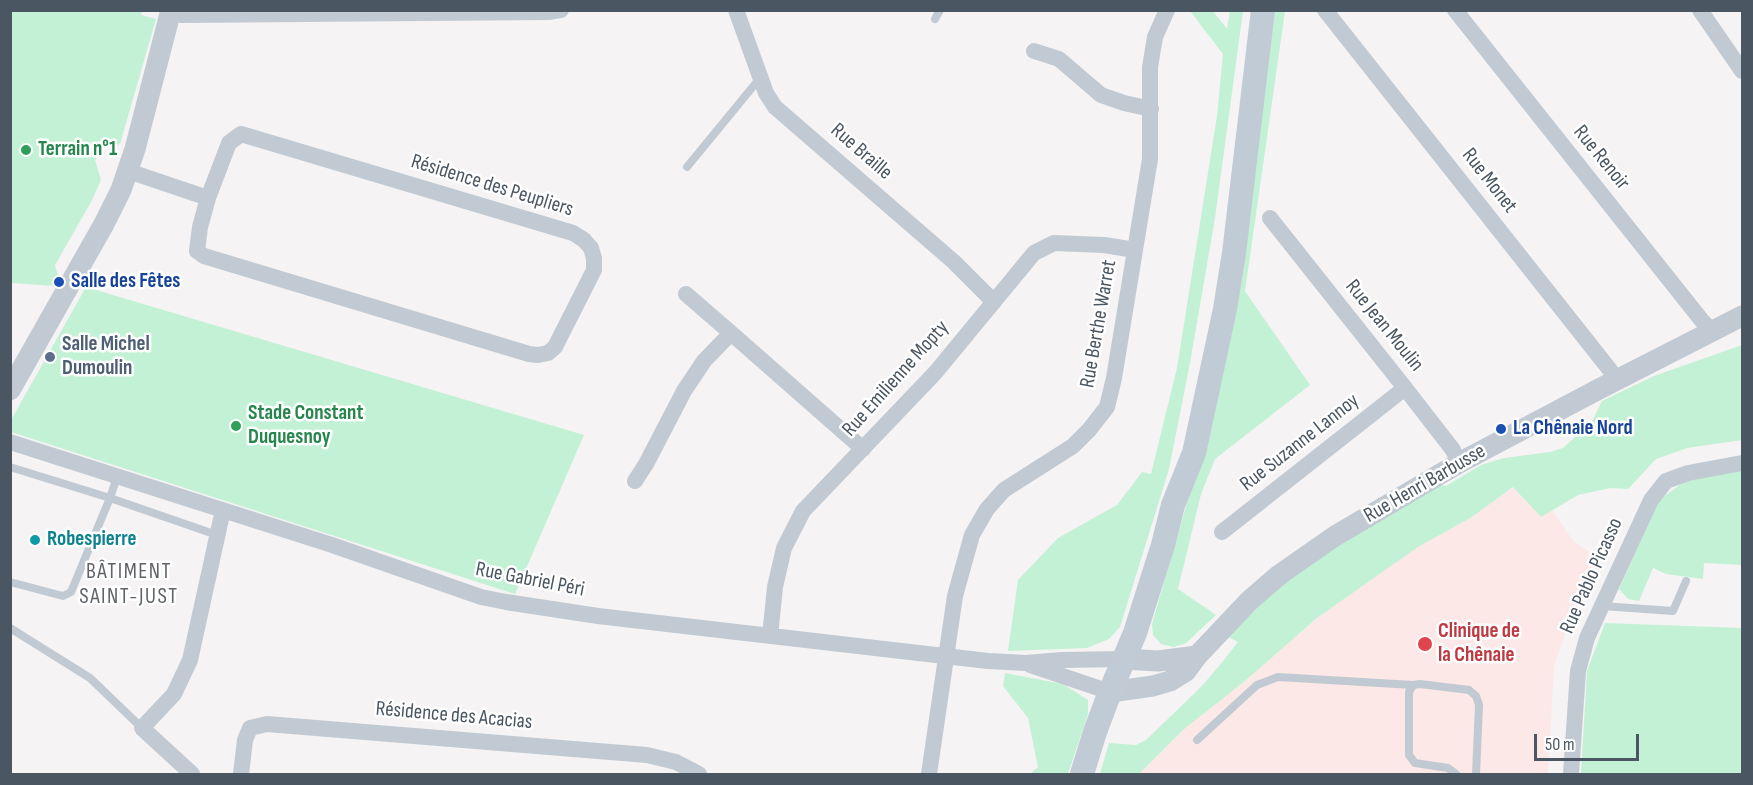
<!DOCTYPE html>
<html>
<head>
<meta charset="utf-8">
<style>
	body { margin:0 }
	#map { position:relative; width:1753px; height:785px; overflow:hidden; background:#f5f3f3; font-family:"Sofia Sans Condensed",sans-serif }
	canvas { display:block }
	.frame { position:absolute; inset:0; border:12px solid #4a5661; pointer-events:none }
	.scale { position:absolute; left:1534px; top:734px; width:105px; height:27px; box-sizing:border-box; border:3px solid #4a5661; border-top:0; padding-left:8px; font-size:18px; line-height:21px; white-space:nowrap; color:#4a5661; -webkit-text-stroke:4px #fff; paint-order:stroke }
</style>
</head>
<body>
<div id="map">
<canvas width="1753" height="785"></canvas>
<div class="frame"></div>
<div class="scale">50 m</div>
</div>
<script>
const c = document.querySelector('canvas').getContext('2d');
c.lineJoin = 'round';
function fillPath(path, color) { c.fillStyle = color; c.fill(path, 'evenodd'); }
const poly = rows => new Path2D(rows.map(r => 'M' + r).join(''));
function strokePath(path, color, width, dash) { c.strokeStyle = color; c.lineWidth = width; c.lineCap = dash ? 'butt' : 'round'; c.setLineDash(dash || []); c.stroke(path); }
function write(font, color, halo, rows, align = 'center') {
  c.font = font + ' "Sofia Sans Condensed",sans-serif'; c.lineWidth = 5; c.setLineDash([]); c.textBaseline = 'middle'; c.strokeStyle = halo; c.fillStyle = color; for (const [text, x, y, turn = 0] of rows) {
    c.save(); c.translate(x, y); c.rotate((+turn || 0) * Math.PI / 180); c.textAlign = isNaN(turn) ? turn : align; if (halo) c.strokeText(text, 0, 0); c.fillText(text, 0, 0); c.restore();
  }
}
fillPath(poly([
	[1514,487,1541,517,1552,510,1574,542,1602,560,1570,621,1554,666,1548,774,1139,774,1183,730,1245,681,1317,618,1418,547,1472,517]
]), '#fce8e6');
fillPath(poly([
	[10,11,142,11,141,15,156,19,120,144,105,148,95,160,101,180,91,202,55,265,59,279,55,286,11,283],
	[1190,11,1213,11,1227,29,1230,11,1243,11,1215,218,1190,363,1169,469,1120,627,1109,639,1087,648,1008,651,1018,580,1058,538,1117,505,1142,472,1151,474,1177,368,1217,116,1223,54],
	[1275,11,1285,11,1245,291,1310,385,1215,459,1201,494,1178,589,1216,615,1186,643,1174,647,1161,644,1153,635,1152,624,1195,475],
	[86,287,584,435,515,594,11,432,11,420],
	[1742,345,1742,440,1687,448,1656,459,1628,489,1610,488,1578,495,1541,517,1513,487,1472,517,1418,547,1317,618,1245,681,1183,730,1139,774,1100,774,1109,743,1136,745,1146,740,1201,687,1224,660,1238,642,1227,636,1277,585,1436,484,1446,486,1481,465,1504,458,1550,452,1563,448,1591,423,1602,401,1654,376],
	[1742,470,1742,565,1704,563,1703,579,1666,574,1653,568,1639,601,1628,599,1619,589,1659,500,1692,476],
	[1605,623,1742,628,1742,774,1581,774,1587,671],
	[1005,673,1063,684,1088,700,1088,714,1068,774,1030,774,1038,767,1028,718,1003,686]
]), '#c3f1d5');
strokePath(poly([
	[935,19,940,10],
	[687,167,760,78],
	[10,467,110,498,71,592,63,596,10,582],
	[117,477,110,498,217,535],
	[1602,606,1673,611,1686,581],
	[10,628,90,678,142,728],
	[1197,740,1257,685,1278,677,1413,685],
	[1456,774,1448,768,1415,763,1409,755,1409,692,1413,685,1420,684,1469,690,1476,696,1479,705,1476,774]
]), '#c1cad2', 8);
strokePath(poly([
	[736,10,766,93,775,107,954,262,994,302],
	[1325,10,1610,370,1616,380],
	[1455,10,1703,322,1713,332],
	[1700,10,1742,71],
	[170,13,181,15,550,12,561,10],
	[1034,51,1059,59,1101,95,1124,103,1151,109],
	[241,134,573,233,584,240,591,248,594,258,594,270,555,347,548,353,538,355,529,354,204,256,197,251,200,227,208,198,229,143,241,134],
	[128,171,208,198],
	[1270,218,1405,388,1453,450,1459,463],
	[686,294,731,333],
	[10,442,332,545,481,597,506,602,598,616,988,661,1026,663,1062,660,1123,659],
	[635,481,646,464,684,391,704,361,731,333,863,449],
	[1222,532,1405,388],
	[770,636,775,587,784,548,803,511,935,373,1034,253,1054,243,1104,245,1135,250],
	[1030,665,1110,692],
	[192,774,142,728,174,694,190,660,223,510],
	[241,774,245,740,250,728,267,724,647,755,676,762,699,774],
	[929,774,955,596,972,535,987,509,1004,490,1073,446,1089,430,1107,407,1114,378,1150,159,1150,67,1155,37,1167,10],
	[1571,774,1578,671,1587,638,1651,500,1666,481,1688,473,1742,463]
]), '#c1cad2', 16);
strokePath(poly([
	[10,390,104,224,121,190,135,149,171,10],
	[1123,659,1158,661,1197,656],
	[1110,692,1153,686,1170,681,1186,671,1197,656,1249,601,1279,575,1335,536,1459,463,1599,389,1742,316]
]), '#c1cad2', 21);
strokePath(poly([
	[1082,774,1095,732,1110,692,1135,633,1163,545,1173,505,1194,453,1225,309,1234,253,1263,10]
]), '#c1cbd6', 24);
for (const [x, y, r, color] of [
	[26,150,6,"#2e9e5b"],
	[59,282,6,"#1a4fb4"],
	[50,357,6,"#5c6f8a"],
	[236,426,6,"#2e9e5b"],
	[1501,429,6,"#1a4fb4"],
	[35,540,6,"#0f9aa8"],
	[1425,644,8,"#e0444e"]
]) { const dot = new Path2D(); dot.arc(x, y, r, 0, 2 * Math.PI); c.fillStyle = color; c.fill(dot); strokePath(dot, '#fff', 2); }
write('bold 21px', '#27864d', '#fff', [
	["Terrain n°1",38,150],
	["Stade Constant",248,414],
	["Duquesnoy",248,438]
], 'left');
write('21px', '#4a5661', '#fff', [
	["Rue Braille",861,152,41],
	["Rue Renoir",1601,158,51],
	["Rue Monet",1489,181,52],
	["Résidence des Peupliers",492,186,17],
	["Rue Berthe Warret",1099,324,-80],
	["Rue Jean Moulin",1384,326,51],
	["Rue Emilienne Mopty",896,379,-48],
	["Rue Suzanne Lannoy",1300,443,-38],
	["Rue Henri Barbusse",1425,484,-30],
	["Rue Pablo Picasso",1592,576,-66],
	["Rue Gabriel Péri",530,580,11],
	["Résidence des Acacias",454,716,5]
]);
write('bold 21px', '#164399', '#fff', [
	["Salle des Fêtes",71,282],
	["La Chênaie Nord",1513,429]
], 'left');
write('bold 21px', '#4e5e75', '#fff', [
	["Salle Michel",62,345],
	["Dumoulin",62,369]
], 'left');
write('bold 21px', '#0d838f', '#fff', [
	["Robespierre",47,540]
], 'left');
write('bold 21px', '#be3a42', '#fff', [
	["Clinique de",1438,632],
	["la Chênaie",1438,656]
], 'left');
c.letterSpacing = '1.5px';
write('22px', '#5f6368', '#fff', [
	["BÂTIMENT",129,572],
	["SAINT-JUST",129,597]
]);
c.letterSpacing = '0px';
</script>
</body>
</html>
